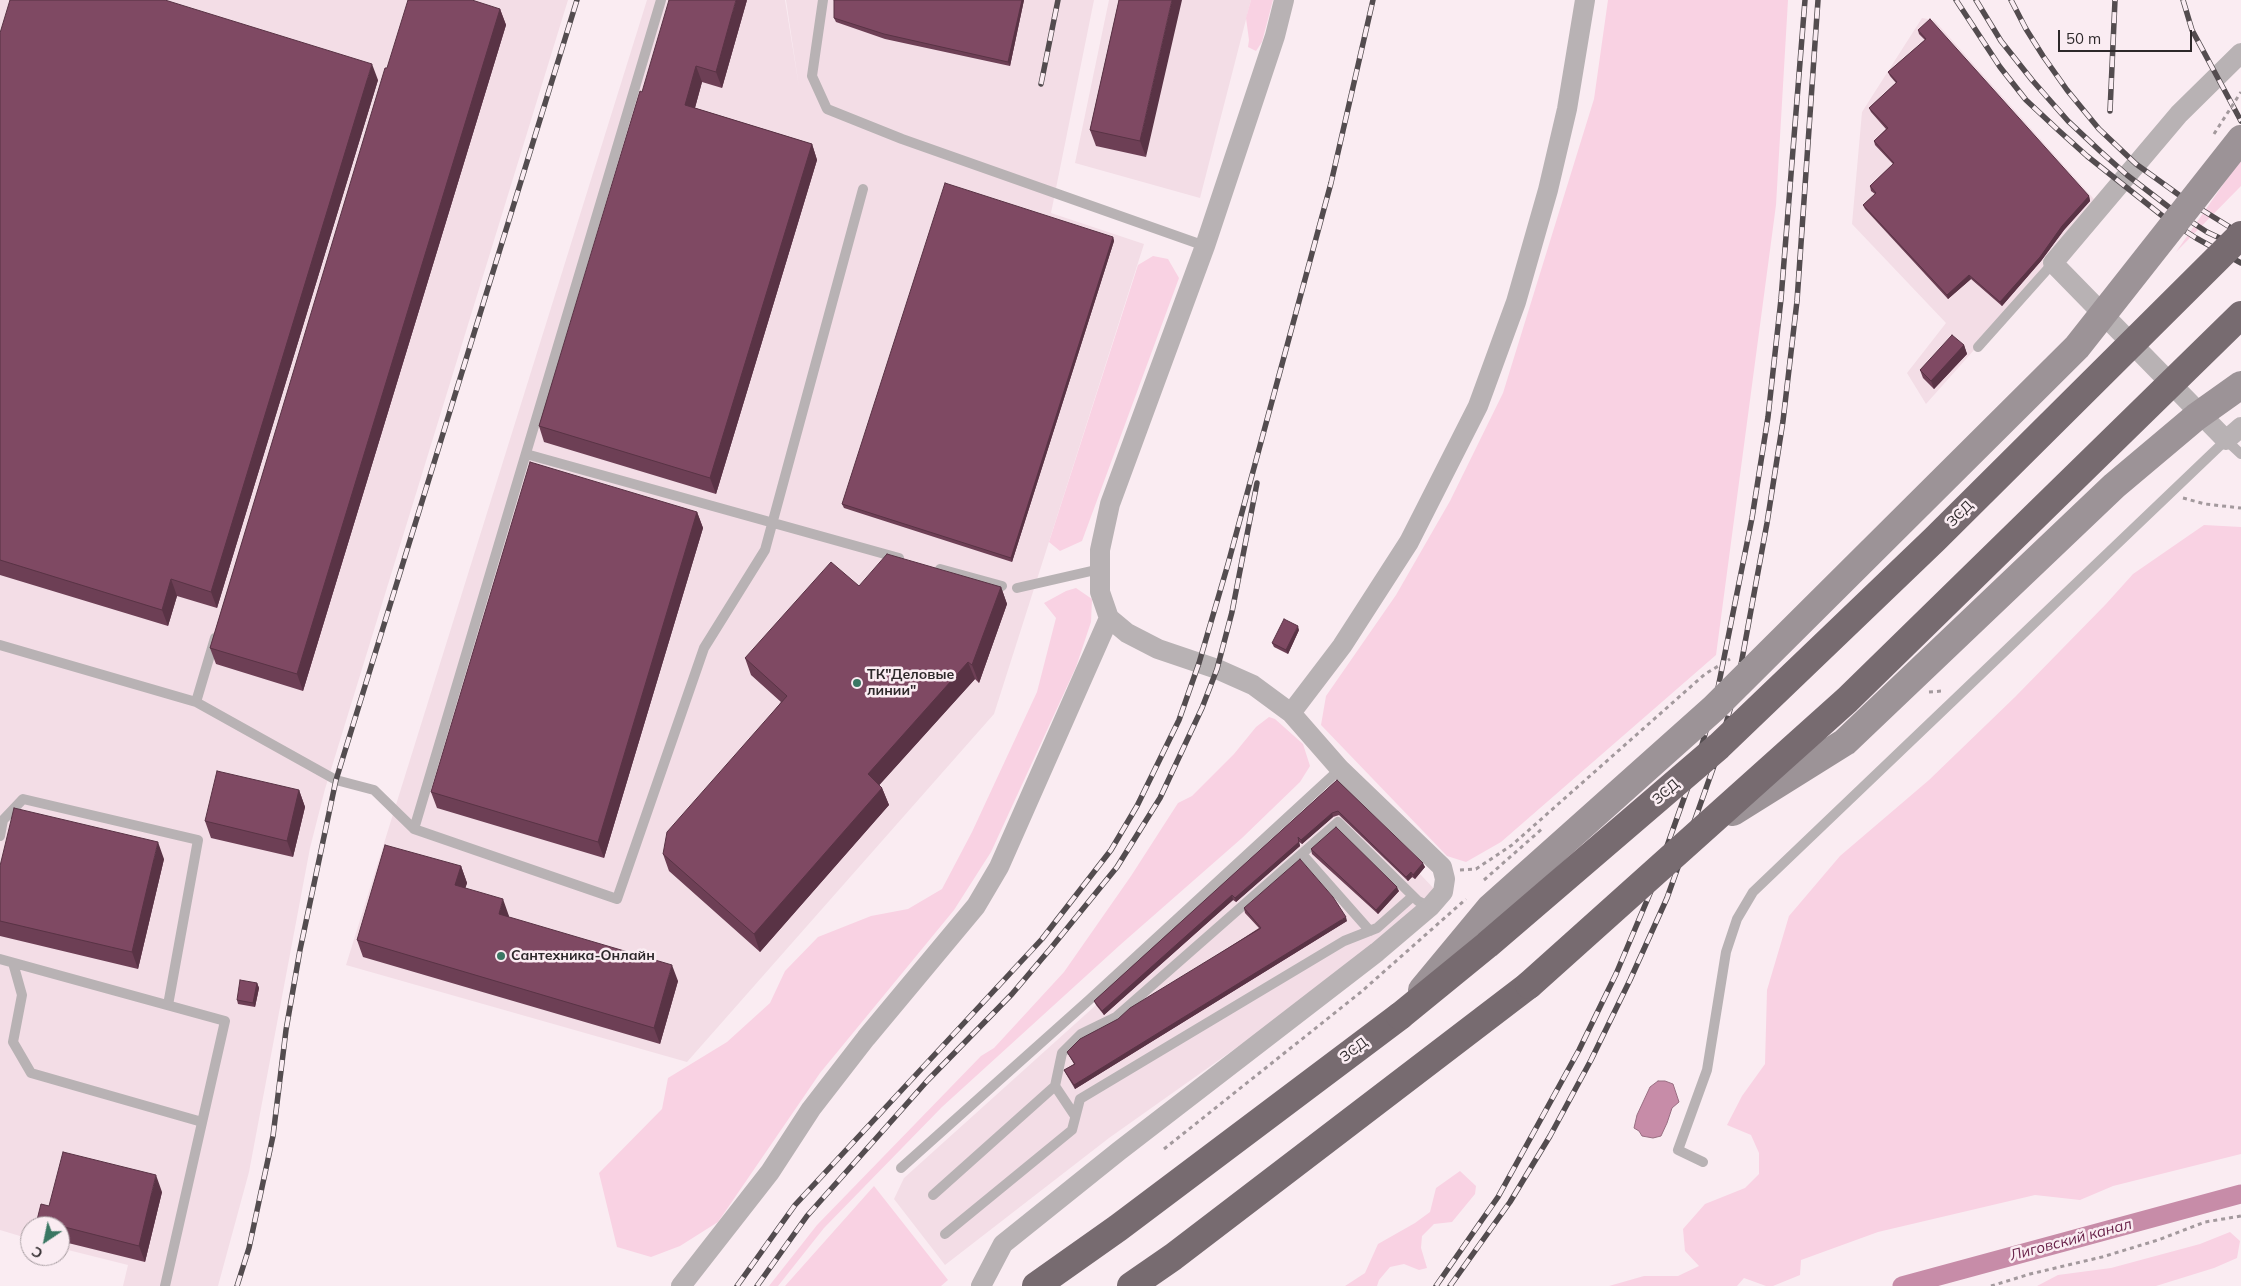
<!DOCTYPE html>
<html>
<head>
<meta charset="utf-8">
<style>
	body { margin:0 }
	#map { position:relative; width:2241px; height:1286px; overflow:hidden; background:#faecf2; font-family:Mulish,sans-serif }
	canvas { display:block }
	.north { position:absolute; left:20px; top:1216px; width:50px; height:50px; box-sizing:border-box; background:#faecf2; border:1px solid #a89ea2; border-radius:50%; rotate:214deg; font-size:14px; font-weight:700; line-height:20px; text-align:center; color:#2d282a }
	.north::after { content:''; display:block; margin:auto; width:18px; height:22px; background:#3a7763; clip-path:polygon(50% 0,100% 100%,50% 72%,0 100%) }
	.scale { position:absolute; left:2058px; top:30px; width:134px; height:22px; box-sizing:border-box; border:2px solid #2d282a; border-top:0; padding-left:6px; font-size:15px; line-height:18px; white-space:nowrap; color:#2d282a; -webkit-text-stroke:4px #faecf2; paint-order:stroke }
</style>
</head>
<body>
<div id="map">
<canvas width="2241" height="1286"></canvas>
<div class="north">С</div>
<div class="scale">50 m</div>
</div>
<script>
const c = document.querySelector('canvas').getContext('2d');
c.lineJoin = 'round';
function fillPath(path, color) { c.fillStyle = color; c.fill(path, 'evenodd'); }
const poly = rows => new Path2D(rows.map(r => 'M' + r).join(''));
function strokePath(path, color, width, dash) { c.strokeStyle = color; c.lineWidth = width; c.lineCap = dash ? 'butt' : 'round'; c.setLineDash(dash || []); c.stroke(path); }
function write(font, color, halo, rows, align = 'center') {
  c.font = font + ' Mulish,sans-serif'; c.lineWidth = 5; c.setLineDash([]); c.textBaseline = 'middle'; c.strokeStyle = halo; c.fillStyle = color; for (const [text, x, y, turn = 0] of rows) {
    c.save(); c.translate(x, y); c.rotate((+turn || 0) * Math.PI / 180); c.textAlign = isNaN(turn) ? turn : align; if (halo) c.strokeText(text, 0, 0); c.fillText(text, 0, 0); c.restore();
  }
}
fillPath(poly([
	[0,0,568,0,325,789,310,848,249,1172,218,1286,123,1286,128,1265,60,1248,60,1226,30,1226,30,1239,0,1230],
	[647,0,785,0,799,87,786,0,1094,0,1051,213,1144,244,994,714,687,1062,346,965],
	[1109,0,1251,0,1200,198,1075,163],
	[1922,18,1934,20,2101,207,1926,404,1907,373,1946,323,1852,224,1862,112],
	[1338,787,1438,893,1284,1014,1109,1138,945,1265,894,1199,904,1178]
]), '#f3dde6');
fillPath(poly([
	[1251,0,1273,0,1262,42,1256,51,1248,47,1249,40,1246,18],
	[1608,0,1788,0,1776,205,1716,655,1501,842,1466,862,1447,856,1321,725,1326,696,1396,595,1450,501,1503,393,1594,99],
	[2241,159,2241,186,2176,252,2229,176],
	[1153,256,1168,259,1179,278,1082,541,1060,551,1049,542,1138,265],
	[2204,525,2241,527,2241,1154,2113,1186,2080,1200,2035,1195,1878,1232,1801,1260,1800,1275,1773,1286,1766,1286,1744,1278,1737,1286,1609,1286,1644,1276,1678,1276,1699,1266,1685,1251,1683,1229,1705,1204,1745,1188,1759,1174,1759,1153,1751,1135,1727,1125,1742,1096,1765,1064,1767,990,1789,916,1840,856,1929,780,2015,697,2106,604,2133,574],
	[1076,588,1092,599,1091,622,1076,667,991,852,954,910,820,1073,718,1222,680,1246,651,1257,617,1247,599,1173,662,1109,668,1078,727,1042,770,1003,785,971,818,937,871,916,908,909,942,889,972,832,1037,692,1056,618,1044,603,1066,591],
	[1269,717,1275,719,1303,744,1310,766,1300,782,1242,838,1120,945,942,1107,824,1228,778,1286,769,1286,817,1225,981,1056,994,1048,1064,972,1131,876,1178,803,1192,796,1234,754,1256,727],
	[1460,1171,1476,1186,1475,1194,1452,1222,1434,1224,1422,1236,1421,1248,1427,1268,1419,1270,1404,1264,1390,1267,1379,1280,1377,1286,1345,1286,1365,1273,1378,1244,1415,1223,1430,1212,1436,1188],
	[874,1186,948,1280,941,1286,785,1286],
	[2230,1232,2240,1241,2237,1258,2214,1268,2156,1286,2037,1286,2058,1275,2111,1268,2200,1244]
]), '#f9d2e3');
const water = poly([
	[1658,1081,1665,1081,1673,1084,1679,1102,1672,1108,1667,1123,1661,1136,1653,1138,1642,1136,1639,1131,1634,1128,1637,1115,1650,1087,1658,1081]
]);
fillPath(water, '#c78ca8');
strokePath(water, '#996e82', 1);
strokePath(poly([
	[1902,1286,2241,1194]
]), '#c78ca8', 19);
strokePath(poly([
	[2183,498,2205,504,2241,508],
	[1929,692,1942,691],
	[1460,870,1476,869,1512,845,1705,674,1730,659],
	[1991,1286,2030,1274,2102,1257,2158,1240,2205,1222,2241,1216]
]), '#a3999d', 3, [4, 4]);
strokePath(poly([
	[823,0,812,76,827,109,902,139,1205,246],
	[1978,347,2053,263],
	[526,454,899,558],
	[940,569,1002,586],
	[1017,588,1100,569],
	[215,638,196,702,336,780,374,790,414,829,617,899,704,648,765,550,863,189],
	[0,645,196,702],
	[414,829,661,0],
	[0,836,3,820,23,799,198,840,168,1005],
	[1302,854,1370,931],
	[0,959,225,1021,165,1286],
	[13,963,22,995,13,1042,31,1073,202,1122],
	[1055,1086,1075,1116],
	[1703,1162,1678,1150,1707,1070,1726,952,1737,919,1753,892,2226,440,2241,454],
	[901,1168,1089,1000,1340,769],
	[933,1195,1055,1086,1062,1053,1081,1034,1116,1017,1338,822,1418,901,1430,907],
	[945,1234,1072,1130,1080,1099,1344,941,1377,928,1413,896]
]), '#b8b2b4', 10);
strokePath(poly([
	[2241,53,2179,114,2053,263,2226,440,2241,427],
	[1291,713,1342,646,1409,542,1478,406,1516,302,1548,190,1567,109,1585,0],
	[681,1286,770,1172,811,1109,866,1038,976,906,999,867,1109,618],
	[981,1286,1003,1244,1119,1151,1377,952,1430,907,1443,892,1445,879,1442,867,1340,769,1291,713,1253,685,1217,669,1158,649,1127,633,1109,618,1100,592,1100,550,1110,504,1205,246,1275,36,1284,0]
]), '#b8b2b4', 20);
strokePath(poly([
	[1036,1286,1118,1228,1400,1016],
	[1131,1286,1173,1257,1529,985]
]), '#776b70', 28);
const rail = poly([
	[1956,0,2000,67,2026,100,2057,129,2087,156,2165,218,2196,238,2241,263],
	[1976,0,2001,41,2032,80,2068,121,2100,151,2127,175,2170,208,2207,232,2241,248],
	[2011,0,2026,29,2043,56,2067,90,2099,129,2136,164,2186,200,2241,234],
	[2183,0,2192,30,2241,121],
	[1041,84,1058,0],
	[2110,111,2115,0],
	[237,1286,249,1248,273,1136,286,1030,300,950,336,780,577,0],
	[737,1286,795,1205,1042,939,1111,850,1137,806,1179,720,1199,663,1228,564,1331,183,1373,0],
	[757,1286,807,1216,928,1080,1012,994,1051,948,1117,867,1160,798,1202,708,1217,669,1232,612,1257,483],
	[1436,1286,1498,1197,1579,1050,1616,974,1651,891,1698,759,1718,688,1752,518,1768,417,1781,299,1805,0],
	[1450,1286,1510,1202,1550,1136,1591,1060,1630,980,1667,898,1715,763,1738,681,1767,523,1783,421,1797,301,1818,0]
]);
strokePath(rail, '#534c4f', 5.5);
strokePath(rail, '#faecf2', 4, [11]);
strokePath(poly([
	[2214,134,2241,92],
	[1484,880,1543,828],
	[1164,1149,1361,992,1466,899]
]), '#a3999d', 3, [4, 4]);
strokePath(poly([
	[1733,812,1845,742,2114,486,2196,417,2241,385],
	[1422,990,1490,908,1714,708,2077,347,2241,139]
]), '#9c9397', 28);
strokePath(poly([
	[1529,985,1847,700,2241,315],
	[1400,1016,1487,945,1719,746,1935,539,2241,235]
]), '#776b70', 28);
fillPath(poly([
	[747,0,722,88,702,82,695,108,812,144,817,160,716,494,544,442,539,426,642,92],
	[834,0,1024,0,1010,66,885,39,836,22,834,18],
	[1119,0,1146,157,1096,146,1090,130],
	[500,9,506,25,303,691,216,664,210,648,387,68],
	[1918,30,2089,196,2090,201,2064,230,2041,261,2002,306,1971,279,1948,299,1865,209,1863,205,1875,194,1871,191,1870,186,1893,164,1875,145,1874,141,1886,129,1871,112,1869,108,1896,83,1890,76,1888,72,1925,40,1919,34],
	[0,33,378,80,217,608,177,596,168,626,0,575],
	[1113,237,1114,241,1012,562,844,508,842,504],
	[1964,345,1967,354,1934,389,1923,378,1920,370],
	[697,512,703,528,604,858,437,808,431,792],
	[859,586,1001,587,1007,604,979,683,975,679,879,785,882,788,889,805,760,952,669,871,663,854,781,702,751,675,745,658],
	[1299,630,1288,654,1274,647,1272,643],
	[1337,780,1425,867,1415,879,1412,877,1408,881,1339,815,1333,817,1302,844,1299,842,1300,846,1236,902,1233,900,1104,1015,1096,1005,1094,1001],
	[299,790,305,807,293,857,211,838,205,821],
	[1311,849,1399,891,1378,914,1312,854],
	[164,859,138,969,0,936,0,866],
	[461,866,467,883,465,888,509,916,508,917,678,981,660,1044,363,957,357,940],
	[1244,908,1347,921,1075,1089,1066,1074,1064,1070,1074,1064,1067,1052,1259,928,1245,913],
	[257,983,259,988,255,1007,238,1004,237,1000],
	[162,1192,145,1262,60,1241,60,1226,39,1226,37,1220,49,1206]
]), '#6d3f55');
fillPath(poly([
	[736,0,747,0,722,88,716,72],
	[1022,0,1024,0,1010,66,1008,62],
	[1172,0,1182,0,1146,157,1140,141],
	[500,9,506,25,303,691,297,674],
	[372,64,378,80,217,608,211,592],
	[696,66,702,82,691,122,685,105],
	[812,144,817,160,716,494,710,478],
	[2089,196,2090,201,2064,230,2041,261,2002,306,2000,302,2062,226],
	[1113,237,1114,241,1012,562,1011,558],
	[1969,275,1971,279,1948,299,1947,295],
	[1964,345,1967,354,1934,389,1931,381],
	[697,512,703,528,604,858,598,842],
	[171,579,177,596,168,626,162,610],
	[1001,587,1007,604,979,683,972,665],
	[1298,626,1299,630,1288,654,1286,650],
	[968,662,975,679,874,791,868,774],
	[882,788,889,805,760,952,754,934],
	[299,790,305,807,293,857,287,841],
	[1332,813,1333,817,1302,844,1301,840],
	[1298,837,1300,846,1236,902,1235,898],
	[158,842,164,859,138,969,132,952],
	[1423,863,1425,867,1415,879,1413,875],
	[461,866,467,883,461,902,455,885],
	[1411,872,1412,877,1408,881,1406,877],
	[1397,887,1399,891,1378,914,1376,910],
	[1232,895,1233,900,1104,1015,1102,1011],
	[503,899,509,916,504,930,499,914],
	[1346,917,1347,921,1075,1089,1074,1085],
	[672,965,678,981,660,1044,654,1028],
	[257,983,259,988,255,1007,253,1003],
	[156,1175,162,1192,145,1262,139,1246]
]), '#593345');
const building = poly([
	[10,0,165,0,372,64,211,592,171,579,162,610,0,560,0,33,10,0],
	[408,0,472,0,500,9,297,674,210,648,385,68,387,68,408,0],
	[669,0,736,0,716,72,696,66,685,105,812,144,710,478,539,426,640,91,642,92,669,0],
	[834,0,1022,0,1008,62,884,34,834,18,834,0],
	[1119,0,1172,0,1140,141,1090,130,1119,0],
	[1930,19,2089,196,2062,226,2040,257,2000,302,1969,275,1947,295,1863,205,1876,193,1870,186,1894,163,1874,141,1888,128,1869,108,1897,82,1888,72,1926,39,1918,30,1930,19],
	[945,183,1113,237,1011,558,842,504,945,183],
	[1952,335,1964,345,1931,381,1920,370,1952,335],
	[530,462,697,512,598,842,431,792,530,462],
	[887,554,1001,587,972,665,968,662,868,774,882,788,754,934,663,854,667,832,787,696,745,658,831,562,859,586,887,554],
	[1284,619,1298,626,1286,650,1272,643,1284,619],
	[217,771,299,790,287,841,205,821,217,771],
	[1337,780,1423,863,1413,875,1411,872,1406,877,1338,811,1332,813,1301,840,1298,837,1299,842,1235,898,1232,895,1102,1011,1094,1001,1337,780],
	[14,808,158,842,132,952,0,921,0,866,14,808],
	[1336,827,1397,887,1376,910,1311,849,1336,827],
	[385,845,461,866,455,885,503,899,499,914,672,965,654,1028,357,940,385,845],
	[1300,859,1333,897,1346,917,1074,1085,1064,1070,1075,1064,1067,1052,1080,1039,1118,1019,1130,1008,1261,928,1244,908,1300,859],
	[240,980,257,983,253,1003,237,1000,240,980],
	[63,1152,156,1175,139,1246,37,1220,41,1204,49,1206,63,1152]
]);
fillPath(building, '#7f4963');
strokePath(building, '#593345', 1);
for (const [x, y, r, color] of [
	[857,683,5,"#3a7763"],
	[501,956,5,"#3a7763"]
]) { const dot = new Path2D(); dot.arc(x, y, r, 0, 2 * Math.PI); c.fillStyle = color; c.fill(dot); strokePath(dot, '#faecf2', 2); }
write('14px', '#2d282a', '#faecf2', [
	["ЗСД",1960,514,-45],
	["ЗСД",1666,792,-41],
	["ЗСД",1354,1050,-37]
]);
write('bold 14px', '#2d282a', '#faecf2', [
	["ТК\"Деловые",867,675],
	["линии\"",867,691],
	["Сантехника-Онлайн",511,956]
], 'left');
write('italic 15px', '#69234a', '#faecf2', [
	["Лиговский канал",2071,1240,-15]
]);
</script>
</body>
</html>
